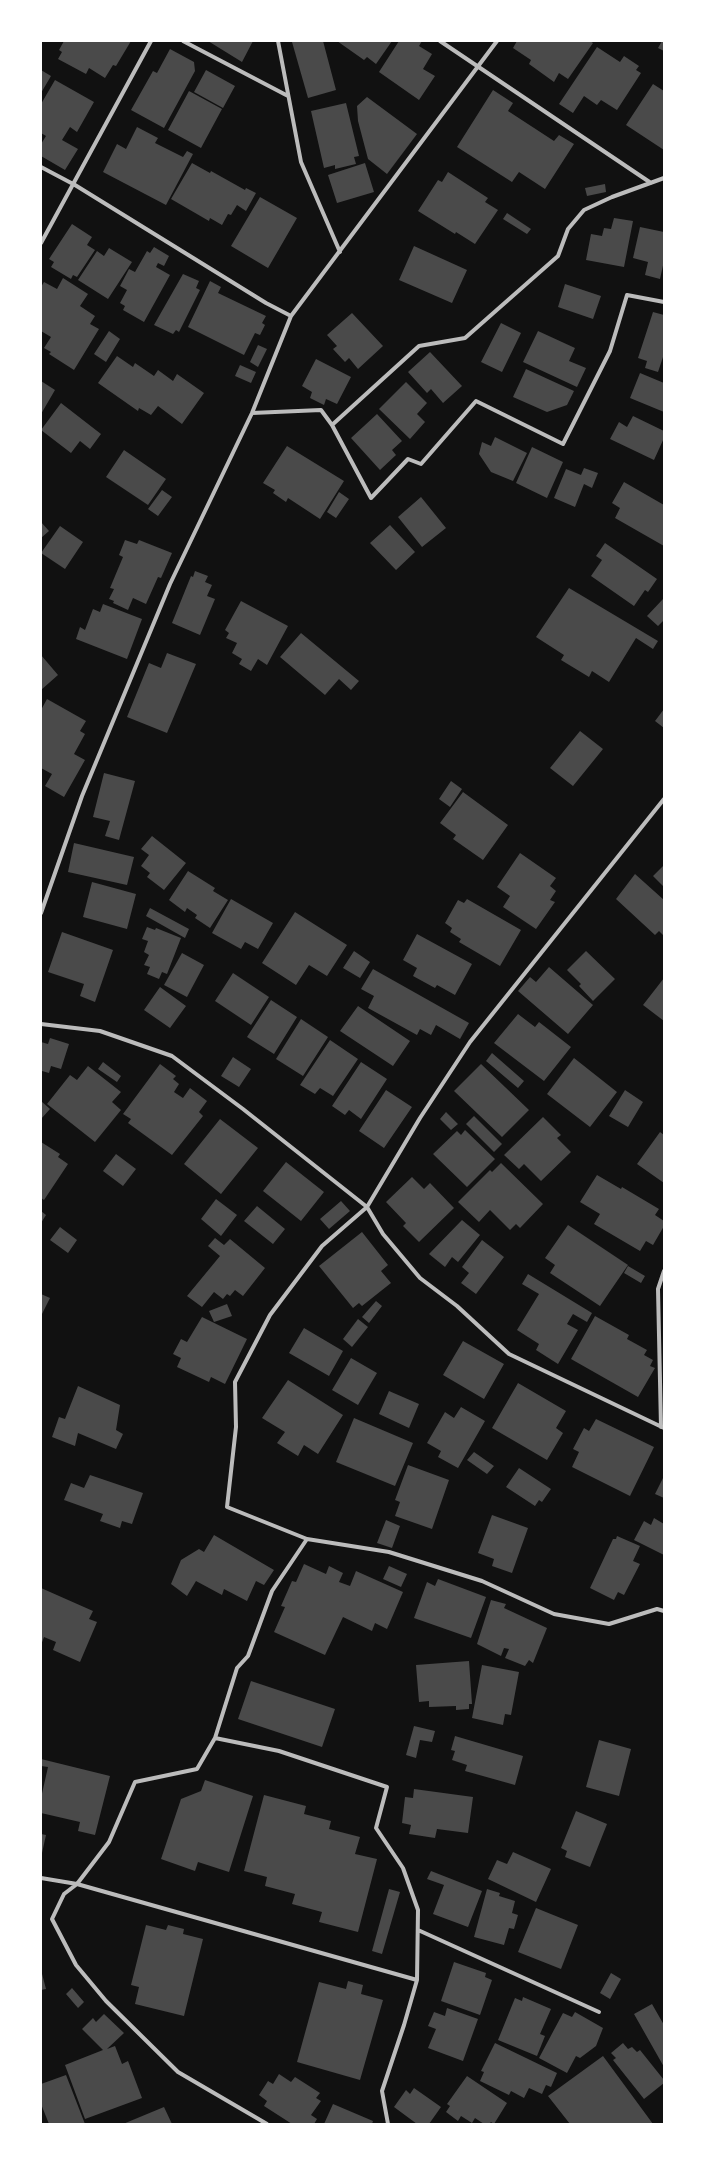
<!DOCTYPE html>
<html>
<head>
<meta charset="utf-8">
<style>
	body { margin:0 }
	#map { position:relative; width:705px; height:2165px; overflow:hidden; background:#111; font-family:Raleway,sans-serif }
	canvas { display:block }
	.frame { position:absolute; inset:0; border:42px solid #fff; pointer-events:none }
</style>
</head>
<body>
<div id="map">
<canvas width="705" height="2165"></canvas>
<div class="frame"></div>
</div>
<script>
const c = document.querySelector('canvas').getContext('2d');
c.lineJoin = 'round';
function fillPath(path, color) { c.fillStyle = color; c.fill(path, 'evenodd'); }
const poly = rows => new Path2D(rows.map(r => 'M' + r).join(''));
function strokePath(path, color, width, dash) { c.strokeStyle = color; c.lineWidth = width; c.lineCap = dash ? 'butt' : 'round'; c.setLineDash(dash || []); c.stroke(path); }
fillPath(poly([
	[64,41,131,41,116,66,113,65,105,78,89,68,86,74,58,59,62,52,59,50],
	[208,41,253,41,242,62],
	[323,41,336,90,308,98,292,42],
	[337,41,392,41,376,64,367,57,364,60],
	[399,41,422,41,419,46,432,54,423,69,435,76,419,100,379,72],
	[517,41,590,41,593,43,568,79,559,73,554,82,529,64,531,60,513,48],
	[662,41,664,41,664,51,658,48],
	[597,47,620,62,624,56,639,66,636,70,641,73,617,110,601,100,597,105,584,96,573,113,559,104],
	[170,49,194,62,195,71,164,128,131,110,153,71,157,73],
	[41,70,51,76,41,93],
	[206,70,235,86,223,108,194,92],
	[55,80,94,102,77,132,70,127,62,140,78,149,65,170,41,156,41,144,46,136,41,133,41,104],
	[653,84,664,91,664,150,626,125],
	[493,90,513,103,508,111,554,141,559,135,574,144,545,189,519,172,512,182,457,147],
	[189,91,222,109,201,148,168,130],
	[367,97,417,134,387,174,368,159,358,121,357,106],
	[346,103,359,156,354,157,356,164,335,169,335,165,324,168,311,111],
	[137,127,158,138,155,143,183,157,187,151,193,154,166,205,103,172,117,144,126,149],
	[192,163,210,173,211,171,245,190,246,188,256,193,246,211,237,205,231,215,228,214,222,225,210,218,209,221,171,199],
	[365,163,374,192,337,203,328,175],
	[448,172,488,198,485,202,498,210,475,244,456,232,455,234,418,211,438,180,442,182],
	[605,184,606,192,587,196,585,188],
	[260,197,297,218,268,268,231,246],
	[507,213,531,229,527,234,503,219],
	[614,218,633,221,624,267,586,260,591,234,602,236,604,228,611,229],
	[72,224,92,237,87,245,95,250,77,277,73,275,71,279,51,267,54,262,49,259],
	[640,227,664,232,664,261,660,279,645,275,648,262,633,258],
	[414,246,467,270,452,303,399,280],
	[154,247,169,256,164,266,158,263,156,267,170,275,144,322,123,310,125,306,120,303,127,290,120,286,129,269,135,272,147,251,150,253],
	[109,248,132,262,108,299,78,280,97,251,104,256],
	[183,274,199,281,196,288,200,290,179,332,176,330,173,334,154,325],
	[63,278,88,294,80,306,95,316,90,324,99,329,74,370,49,354,51,352,44,348,51,337,41,331,41,287,44,282,57,289],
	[210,281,221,287,218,293,266,316,262,323,265,325,260,335,255,333,244,355,188,327],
	[565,284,601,296,593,319,558,307],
	[653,312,664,315,664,354,658,372,645,368,647,361,638,358],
	[352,313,383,346,358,369,349,358,345,362,333,349,337,346,327,335],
	[501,323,521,333,502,372,481,362],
	[109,331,120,339,106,362,94,354],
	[538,331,575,348,569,361,586,368,577,387,523,362],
	[258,345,267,349,258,367,250,362],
	[430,352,462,386,443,403,431,389,427,393,408,372],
	[117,356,133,367,135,363,154,376,158,370,173,381,177,374,204,393,182,424,158,406,151,415,139,408,138,411,98,383],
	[316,359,351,377,337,404,326,399,324,405,310,398,312,392,302,386],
	[240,365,256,372,251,383,235,376],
	[526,369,574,391,567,405,547,412,513,397],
	[640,373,664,383,664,412,630,398],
	[41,381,55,390,41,414],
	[406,382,427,403,417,414,425,422,410,439,379,409],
	[61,403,101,434,90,449,80,441,71,453,41,430],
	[377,414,402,441,392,450,396,455,380,470,351,438],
	[633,416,664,431,664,438,654,460,610,439,619,422,627,427],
	[495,437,527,453,513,481,491,472,479,454,482,442,491,446],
	[287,446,344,481,320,519,288,498,286,502,273,493,275,490,263,483],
	[532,447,563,462,547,498,516,483],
	[124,450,166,479,148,505,106,477],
	[584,468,598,473,592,488,584,484,575,507,554,498,566,469,581,475],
	[624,482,664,505,664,546,615,518,620,508,612,503],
	[162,490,172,497,158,516,148,509],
	[339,492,349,499,336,518,327,512],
	[421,497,446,528,422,547,398,517],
	[41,522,49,531,41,538],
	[390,525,415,552,396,570,370,543],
	[60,526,83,542,65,569,41,553],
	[125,540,137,544,139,540,172,553,161,578,158,577,146,604,133,598,128,610,113,603,114,601,109,599,114,589,110,588,123,557,119,555],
	[605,543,657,579,648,592,645,590,634,606,591,576,602,560,596,556],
	[195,571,208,576,205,582,212,585,207,596,215,599,200,635,172,623,191,576,193,577],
	[569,588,658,641,653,649,636,638,609,682,592,671,589,677,561,660,564,655,536,637],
	[663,599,664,620,658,626,647,616],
	[241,601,288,626,267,665,258,659,251,671,239,664,242,659,232,653,237,643,226,638,229,633,225,630],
	[103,604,142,619,127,659,76,639,80,627,85,630,93,609,100,612],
	[301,633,359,681,351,690,339,679,325,695,280,657],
	[167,653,196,664,167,733,127,717,149,663,161,668],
	[41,655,58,675,41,690],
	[47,699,86,721,80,731,85,734,74,754,85,760,64,797,45,786,52,774,41,768,41,710],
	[664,709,664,728,655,721],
	[580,731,603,749,573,786,550,768],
	[104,773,135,781,119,840,105,836,110,821,93,817],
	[451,781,462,789,450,807,439,799],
	[463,792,508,825,483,860,453,839,456,835,440,823],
	[152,836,186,863,164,890,147,877,150,873,141,866,149,855,141,849],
	[74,843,134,857,127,885,68,872],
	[520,853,556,878,550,886,556,891,550,900,555,902,536,929,503,907,510,896,497,887],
	[664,865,664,887,653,876],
	[188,871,215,888,213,891,228,900,210,928,195,918,197,915,187,908,185,912,169,900],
	[635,874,664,900,664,936,659,931,655,935,616,899],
	[92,882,136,894,127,929,83,917],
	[231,899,273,923,258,949,245,942,241,949,212,933],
	[467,899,521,930,500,966,459,942,461,939,450,932,452,928,445,923,458,900,464,903],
	[150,908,189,929,185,938,146,916],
	[295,912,347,945,327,976,309,965,296,985,262,963],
	[147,927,155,930,156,928,181,938,167,974,162,972,159,979,147,974,150,967,144,965,149,955,144,952,148,941,142,939],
	[62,932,113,950,95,1002,80,996,84,984,48,972],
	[417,934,472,964,455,995,437,985,435,988,413,976,417,968,403,960],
	[354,951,370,962,360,978,343,968],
	[586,951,615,979,593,1001,579,986,581,984,567,970],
	[182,953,204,965,187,997,164,985],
	[549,967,593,1005,568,1034,518,991,530,977,536,982],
	[373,969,469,1023,460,1039,436,1025,431,1035,420,1029,417,1035,368,1008,374,996,361,989],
	[233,973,269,997,251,1025,215,1001],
	[664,978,664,1021,643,1005],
	[160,987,186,1006,170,1028,144,1010],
	[271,1000,297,1017,274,1054,247,1037],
	[358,1006,410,1041,393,1066,340,1031],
	[518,1014,535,1027,539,1022,571,1047,544,1081,494,1043],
	[301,1019,328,1037,303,1076,276,1059],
	[50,1038,69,1044,61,1069,51,1066,49,1073,42,1071,41,1074,41,1042,48,1044],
	[330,1040,358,1059,333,1096,320,1088,315,1094,300,1085],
	[492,1053,524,1081,518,1088,486,1061],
	[233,1057,251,1069,239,1087,221,1076],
	[574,1058,617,1092,590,1127,547,1094],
	[103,1062,121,1076,117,1082,98,1069],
	[361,1062,387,1079,361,1119,349,1110,345,1115,332,1106],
	[160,1064,176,1076,173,1079,179,1084,174,1092,183,1098,190,1088,207,1101,199,1112,203,1116,172,1155,128,1123,131,1119,123,1114],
	[481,1064,529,1110,502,1137,454,1091],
	[88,1066,121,1092,112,1102,121,1110,95,1142,47,1104,70,1075,77,1080],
	[386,1090,412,1107,384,1148,359,1131],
	[625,1090,643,1102,628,1127,609,1116],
	[41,1101,50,1109,41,1119],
	[446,1112,458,1124,451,1130,440,1119],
	[474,1116,502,1144,494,1152,466,1124],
	[543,1117,561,1135,557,1138,571,1152,541,1181,524,1164,519,1169,504,1155],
	[220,1119,258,1148,221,1194,184,1164],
	[465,1130,495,1159,467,1187,433,1154,457,1131,461,1135],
	[660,1132,664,1135,664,1183,637,1164],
	[41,1142,60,1154,58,1157,68,1164,44,1200,41,1198],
	[116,1154,136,1169,123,1186,103,1171],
	[286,1162,324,1192,301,1221,263,1191],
	[501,1163,543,1204,520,1228,516,1224,510,1230,490,1210,479,1222,458,1202,490,1170,492,1172],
	[597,1175,621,1189,622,1187,659,1209,655,1215,664,1221,664,1226,653,1245,646,1241,640,1251,594,1224,600,1214,580,1202],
	[412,1177,424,1189,430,1183,454,1208,419,1242,403,1226,406,1223,386,1202],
	[216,1199,237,1215,221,1236,201,1219],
	[341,1201,350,1211,329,1229,320,1219],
	[257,1206,285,1229,273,1244,244,1221],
	[41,1211,46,1215,41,1223],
	[462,1220,480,1235,458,1262,452,1257,445,1267,429,1254],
	[568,1225,628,1265,600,1306,550,1273,555,1265,545,1258],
	[60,1227,77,1240,68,1253,50,1240],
	[362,1232,388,1265,381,1271,391,1283,362,1306,359,1303,353,1308,319,1266],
	[215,1238,224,1245,230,1239,265,1268,243,1296,235,1290,230,1296,227,1294,223,1299,214,1292,202,1307,187,1296,220,1256,208,1246],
	[482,1240,504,1257,476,1294,461,1283,469,1273,462,1267],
	[628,1266,645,1276,641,1283,624,1273],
	[528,1274,592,1313,587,1322,573,1314,567,1324,578,1330,558,1364,536,1350,539,1344,517,1330,539,1294,522,1284],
	[41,1294,50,1298,41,1316],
	[376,1301,382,1306,369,1323,362,1317],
	[227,1304,232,1316,214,1322,209,1311],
	[595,1316,629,1335,627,1339,647,1350,644,1355,653,1360,650,1366,655,1368,638,1397,571,1359],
	[202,1317,247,1339,225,1384,211,1377,209,1382,177,1367,181,1358,173,1354,181,1339,187,1342],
	[358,1319,368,1327,352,1347,343,1339],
	[304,1328,343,1351,329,1376,289,1353],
	[463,1341,504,1364,484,1399,443,1375],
	[351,1358,377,1373,358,1405,332,1390],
	[288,1380,343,1415,318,1454,304,1445,298,1456,277,1443,285,1432,262,1418],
	[518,1383,566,1411,556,1428,563,1433,547,1460,492,1428],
	[78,1386,120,1405,116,1430,123,1434,116,1449,78,1433,75,1446,52,1437,59,1417,65,1419],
	[389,1391,419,1404,409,1428,379,1414],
	[461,1407,485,1421,458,1468,438,1457,441,1451,427,1443,445,1412,454,1418],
	[354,1418,413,1443,395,1486,336,1462],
	[596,1419,654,1447,630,1496,572,1467,579,1452,573,1449,584,1428,589,1431],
	[474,1452,494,1466,487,1474,467,1460],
	[408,1465,449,1480,432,1529,395,1516,400,1502,395,1500],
	[519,1468,551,1489,542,1502,539,1500,535,1506,506,1487],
	[90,1475,143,1493,132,1524,122,1521,120,1528,100,1521,103,1514,64,1500,71,1483,84,1488],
	[664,1476,664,1498,655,1494],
	[492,1515,528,1528,512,1573,492,1566,494,1559,478,1553],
	[654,1518,664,1524,664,1555,634,1540,644,1521,651,1525],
	[386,1520,400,1526,392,1548,377,1543],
	[214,1535,274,1570,264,1585,256,1581,247,1601,224,1589,222,1595,196,1581,187,1596,171,1584,181,1560,199,1549,204,1552],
	[617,1536,640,1546,633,1561,640,1564,624,1595,618,1592,614,1600,590,1588,613,1539,616,1539],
	[304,1564,326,1574,329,1566,343,1573,339,1582,350,1586,356,1571,403,1592,387,1629,375,1623,372,1631,343,1617,325,1655,274,1632,285,1607,281,1606,292,1581,296,1582],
	[389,1566,407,1574,401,1587,383,1579],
	[438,1579,486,1597,471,1638,414,1618,427,1582,435,1586],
	[41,1588,93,1611,89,1619,97,1622,80,1662,53,1650,56,1642,44,1637,41,1645],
	[491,1600,506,1604,504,1608,547,1628,533,1663,529,1660,525,1666,505,1658,509,1649,504,1648,501,1656,477,1644],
	[469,1661,472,1704,469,1704,469,1709,456,1710,456,1706,429,1707,429,1701,419,1702,416,1665],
	[482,1665,519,1672,511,1715,505,1714,503,1725,472,1718],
	[251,1681,335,1709,322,1747,238,1719],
	[414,1726,435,1731,432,1742,420,1740,416,1758,406,1755],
	[455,1736,523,1756,515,1785,465,1771,467,1765,452,1760,455,1751,451,1750],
	[599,1740,631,1749,619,1796,586,1787],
	[41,1759,110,1776,95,1835,78,1831,80,1822,41,1813,41,1798,48,1767,41,1766],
	[205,1780,253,1796,229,1872,198,1862,195,1871,161,1859,181,1799,201,1791],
	[414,1789,473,1797,468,1833,437,1829,435,1838,409,1834,411,1825,402,1823,405,1797,413,1798],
	[264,1795,306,1806,304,1814,331,1821,329,1829,360,1837,355,1854,377,1859,358,1932,319,1922,322,1912,292,1904,295,1894,265,1886,267,1877,244,1871],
	[576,1811,607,1824,590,1867,565,1857,567,1851,561,1848],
	[41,1834,46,1835,42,1853,41,1853],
	[513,1852,551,1869,536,1902,488,1879,497,1860,507,1864],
	[431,1871,482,1891,468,1927,433,1914,444,1885,427,1879],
	[389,1889,400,1892,382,1954,372,1951],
	[487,1889,500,1893,499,1896,515,1901,512,1913,518,1915,514,1929,509,1928,504,1945,474,1937],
	[536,1908,578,1925,561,1969,518,1952],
	[146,1925,166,1930,168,1925,184,1929,183,1934,203,1939,184,2016,135,2004,139,1987,131,1985],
	[454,1962,486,1973,485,1977,492,1980,480,2015,441,2001],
	[41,1970,46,1989,41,1990],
	[611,1973,621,1979,610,1999,600,1993],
	[348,1981,363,1985,361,1994,383,2000,360,2080,297,2062,319,1982,346,1989],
	[72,1988,84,2002,78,2008,66,1994],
	[523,1997,551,2009,540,2034,545,2036,537,2056,498,2040,515,1998,522,2001],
	[652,2004,664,2025,664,2067,634,2014],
	[447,2008,478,2019,463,2061,428,2048,436,2029,428,2026,434,2012,445,2016],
	[575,2012,603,2028,596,2046,580,2058,576,2056,567,2073,539,2058,563,2013,572,2017],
	[104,2014,124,2033,107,2049,115,2046,122,2064,128,2061,142,2098,85,2119,65,2065,103,2050,82,2029,93,2018,96,2022],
	[495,2043,557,2073,551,2087,546,2085,542,2094,529,2088,524,2098,511,2091,509,2095,480,2081,484,2072,481,2071],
	[623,2043,628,2049,632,2047,637,2052,640,2050,664,2080,664,2083,644,2099,613,2060,616,2058,611,2053],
	[603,2056,653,2124,570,2124,548,2096],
	[279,2074,291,2082,295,2077,320,2093,316,2098,321,2101,311,2115,317,2119,314,2124,292,2124,264,2106,267,2101,259,2095,268,2081,273,2084],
	[66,2075,85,2124,49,2124,41,2104,41,2084],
	[467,2076,507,2103,494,2124,491,2122,489,2124,484,2124,475,2118,472,2123,461,2116,458,2121,446,2112,450,2106,447,2104],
	[414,2088,441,2107,429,2124,417,2124,394,2107,406,2090,410,2094],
	[333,2104,373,2121,372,2124,324,2124],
	[164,2107,172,2124,123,2124]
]), '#4a4a4a');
strokePath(poly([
	[183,41,288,96],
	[278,41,301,162,340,252],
	[440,41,651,183],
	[41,167,75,185,266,303,291,316],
	[41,243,151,41],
	[252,413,321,410,332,425,419,346,465,338,558,256,568,229,584,210,612,197,664,178],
	[332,425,371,498,408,459,421,464,476,401,563,444,610,351,627,295,664,302],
	[41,913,82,796,170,584,252,413,291,316,497,41],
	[41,1024,100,1031,172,1056,243,1109,367,1207,383,1234,420,1278,457,1306,509,1354,664,1428],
	[661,1427,658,1289,664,1271],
	[307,1539,389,1552,482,1581,554,1614,609,1624,657,1609,664,1611],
	[215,1738,279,1751,387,1787,376,1828,403,1868,418,1910,417,1980,404,2025,382,2091,388,2124],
	[41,1878,77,1884,417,1980],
	[418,1930,599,2012],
	[267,2124,178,2072,106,2001,76,1965,52,1919,64,1894,77,1884,109,1842,135,1782,197,1769,215,1738,237,1668,248,1656,272,1591,307,1539,227,1507,236,1427,235,1382,270,1315,322,1246,367,1207,420,1118,470,1042,664,799]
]), '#bcbcbc', 4);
</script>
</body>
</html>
